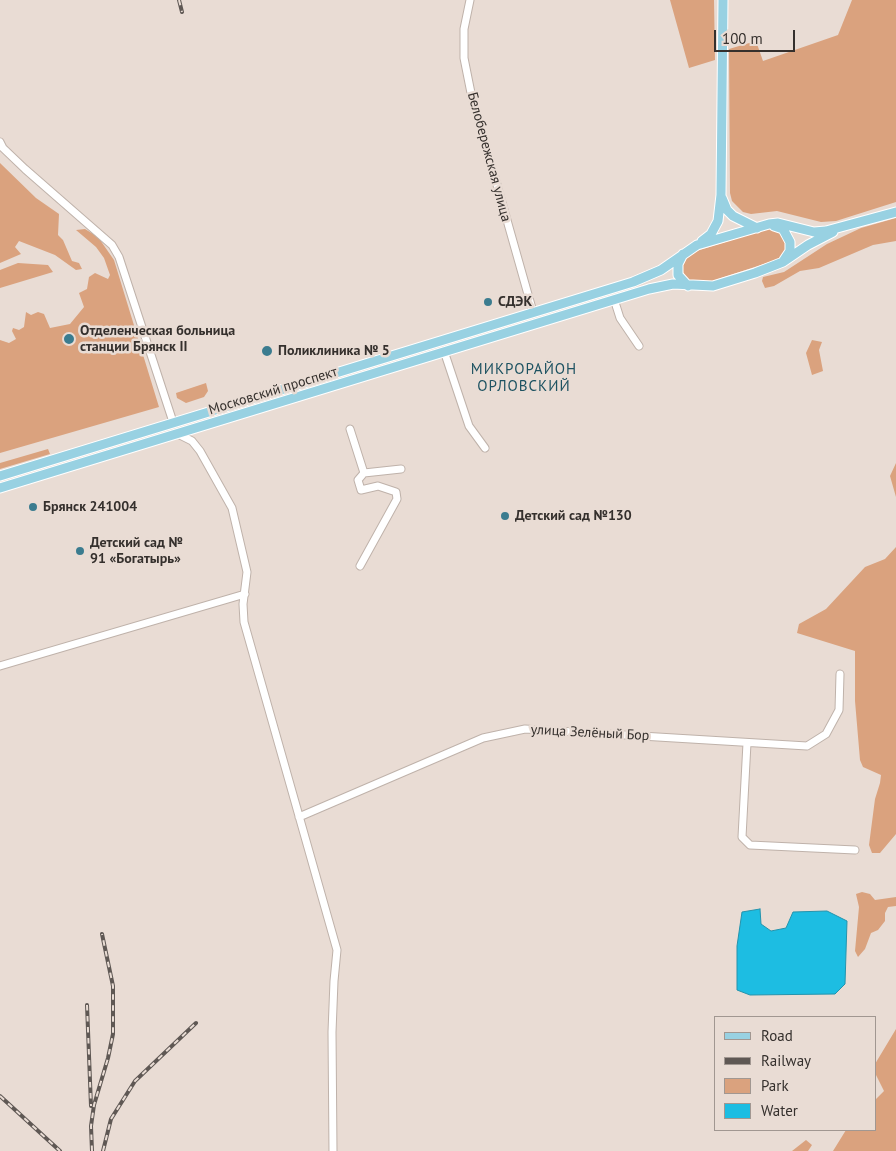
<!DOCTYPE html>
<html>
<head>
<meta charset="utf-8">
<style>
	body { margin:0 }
	#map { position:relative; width:896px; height:1151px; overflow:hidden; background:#e9dcd4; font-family:"PT Sans",sans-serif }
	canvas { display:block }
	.legend { position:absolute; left:714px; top:1016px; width:162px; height:115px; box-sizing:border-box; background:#e9dcd4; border:1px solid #a19791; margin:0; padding:6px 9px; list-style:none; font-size:15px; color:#35302d }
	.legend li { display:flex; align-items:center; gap:10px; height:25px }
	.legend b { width:25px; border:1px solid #a19791 }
	.scale { position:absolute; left:714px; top:30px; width:81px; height:22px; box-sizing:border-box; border:2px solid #35302d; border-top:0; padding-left:6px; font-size:15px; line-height:18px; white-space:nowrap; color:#35302d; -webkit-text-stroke:4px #e9dcd4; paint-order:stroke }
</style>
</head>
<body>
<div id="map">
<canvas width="896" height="1151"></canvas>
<ul class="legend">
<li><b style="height:6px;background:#98d1e2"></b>Road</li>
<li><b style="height:6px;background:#5f5854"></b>Railway</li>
<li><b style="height:14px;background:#daa27e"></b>Park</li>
<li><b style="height:14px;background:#1dbde2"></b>Water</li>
</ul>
<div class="scale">100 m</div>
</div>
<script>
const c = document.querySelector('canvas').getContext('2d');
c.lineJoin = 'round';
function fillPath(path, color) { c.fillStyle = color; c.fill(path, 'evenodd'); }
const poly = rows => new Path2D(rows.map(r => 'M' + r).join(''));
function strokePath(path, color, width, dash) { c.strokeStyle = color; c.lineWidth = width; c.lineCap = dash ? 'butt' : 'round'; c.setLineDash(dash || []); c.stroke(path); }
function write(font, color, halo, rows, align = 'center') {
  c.font = font + ' "PT Sans",sans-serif'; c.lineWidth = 5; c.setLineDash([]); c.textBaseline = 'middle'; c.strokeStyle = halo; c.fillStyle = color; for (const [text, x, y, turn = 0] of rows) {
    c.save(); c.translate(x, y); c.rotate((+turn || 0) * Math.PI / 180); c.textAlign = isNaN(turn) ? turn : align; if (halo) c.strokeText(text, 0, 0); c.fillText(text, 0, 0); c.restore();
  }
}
fillPath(poly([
	[670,0,714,0,715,60,689,68],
	[852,0,896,0,896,202,836,221,821,222,777,211,751,214,743,212,732,201,730,193,729,49,756,41,763,61,838,35],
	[0,163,36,198,59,214,58,235,63,240,72,261,79,263,82,269,76,270,55,255,19,241,15,247,21,254,0,263],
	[896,218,896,241,873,245,819,268,800,271,774,286,765,288,762,281,763,277,784,272,827,244,861,228],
	[85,229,98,237,114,260,159,407,0,453,0,340,9,343,16,339,12,331,13,328,19,330,24,327,26,312,31,315,38,312,44,314,50,328,70,324,84,307,79,293,87,289,89,277,95,273,108,279,110,275,104,258,96,247,76,230],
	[767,229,778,231,785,240,785,251,779,259,703,284,692,283,684,276,682,265,690,253],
	[18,263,48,265,53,272,0,288,0,270],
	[812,340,822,342,819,350,823,371,812,375,806,353],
	[206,383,208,391,204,397,186,403,177,398,176,393],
	[48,449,50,454,0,469,0,463],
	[896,463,896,497,890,476],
	[896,547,896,834,880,853,872,853,869,845,875,799,880,783,881,775,863,767,860,760,855,701,855,651,797,633,799,624,826,609,865,567,885,559],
	[862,892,870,894,875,900,896,897,896,906,888,907,885,913,885,921,878,930,871,933,865,949,858,957,855,951,859,907,856,894],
	[896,1029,896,1151,833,1151,846,1130,875,1130,875,1100,884,1091,875,1073,875,1064],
	[806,1140,812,1145,808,1151,792,1151]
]), '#daa27e');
const water = poly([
	[760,909,761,924,771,931,786,928,793,912,827,911,847,921,845,984,835,994,750,995,737,990,737,946,742,912,760,909]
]);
fillPath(water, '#1dbde2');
strokePath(water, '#2493ac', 1);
const minor = poly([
	[470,0,464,29,464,58,471,93,533,312],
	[0,142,3,148,25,169,112,245,119,257,173,422],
	[614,299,620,318,639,346],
	[444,351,469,426,485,448],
	[350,429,364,473,401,469],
	[178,434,192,441,200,451,232,508,247,572,243,604,244,622,337,950,334,981,332,1032,333,1151],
	[360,566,397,499,396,492,378,486,361,490,358,480,364,473],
	[0,666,245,594],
	[747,743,742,837,750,845,855,850],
	[299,817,483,738,525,729,807,746,826,734,839,710,840,674]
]);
const major = poly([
	[722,198,727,210,733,216,757,228],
	[774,226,783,229,790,242,790,251,784,260],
	[702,241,711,234,718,221,721,195,723,0],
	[683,254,678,264,678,275,688,286],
	[0,476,633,282,661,270,697,245,769,224,778,223,814,232,826,231,896,212],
	[0,488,649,289,673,284,713,286,755,273,783,262,808,245,833,232]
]);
strokePath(minor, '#bfb2aa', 9);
strokePath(major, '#fff', 11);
strokePath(minor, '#fff', 7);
strokePath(major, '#98d1e2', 9);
const rail = poly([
	[179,0,182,12],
	[87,1005,91,1106],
	[0,1096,60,1151],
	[92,1151,91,1126,94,1105,108,1058,113,1034,113,986,102,934],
	[103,1151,111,1119,135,1081,196,1023]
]);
strokePath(rail, '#5f5854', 4);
strokePath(rail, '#e9dcd4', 2, [5.5]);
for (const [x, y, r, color] of [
	[488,302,5,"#3b7c8f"],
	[69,339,6,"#3b7c8f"],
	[267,351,6,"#3b7c8f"],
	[33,507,5,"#3b7c8f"],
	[505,516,5,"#3b7c8f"],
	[80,551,5,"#3b7c8f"]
]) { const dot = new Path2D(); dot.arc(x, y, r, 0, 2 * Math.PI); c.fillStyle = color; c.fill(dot); strokePath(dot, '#e9dcd4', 2); }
write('14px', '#35302d', '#e9dcd4', [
	["Белобережская улица",489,157,75],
	["Московский проспект",273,391,-17],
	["улица Зелёный Бор",590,733,3]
]);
write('bold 14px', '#35302d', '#e9dcd4', [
	["СДЭК",498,302],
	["Отделенческая больница",80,331],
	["станции Брянск II",80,347],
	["Поликлиника № 5",278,351],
	["Брянск 241004",43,507],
	["Детский сад №130",515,516],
	["Детский сад №",90,543],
	["91 «Богатырь»",90,559]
], 'left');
c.letterSpacing = '1px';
write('15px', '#1d5261', '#e9dcd4', [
	["МИКРОРАЙОН",524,370],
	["ОРЛОВСКИЙ",524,387]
]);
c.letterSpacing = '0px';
</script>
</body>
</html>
